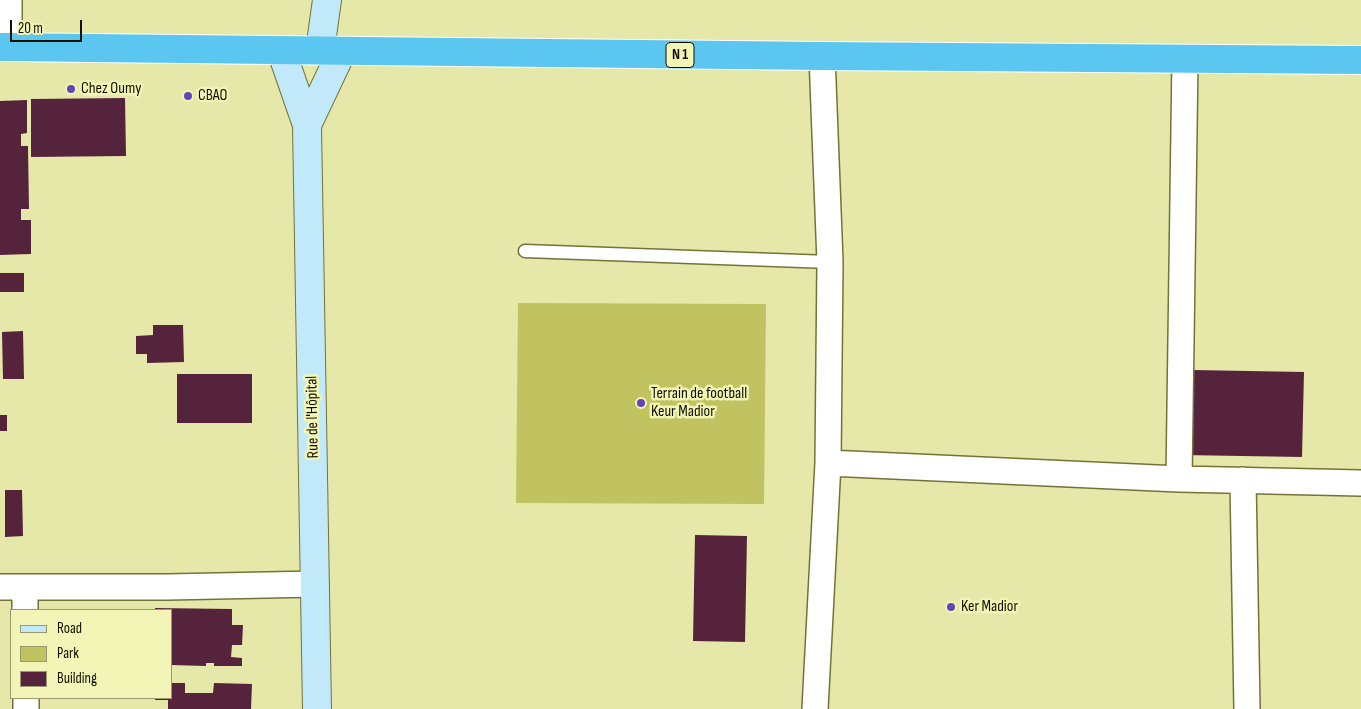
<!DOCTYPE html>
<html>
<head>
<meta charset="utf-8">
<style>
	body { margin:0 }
	#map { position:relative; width:1361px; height:709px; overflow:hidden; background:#e5e8a8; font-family:"Sofia Sans Condensed",sans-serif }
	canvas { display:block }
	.legend { position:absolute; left:10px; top:609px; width:162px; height:90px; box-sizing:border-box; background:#f2f5b5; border:1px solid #98996d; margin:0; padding:6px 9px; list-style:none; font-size:15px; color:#101000 }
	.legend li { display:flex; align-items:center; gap:10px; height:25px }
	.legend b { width:25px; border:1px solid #98996d }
	.scale { position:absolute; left:10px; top:20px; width:72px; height:22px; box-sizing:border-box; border:2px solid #101000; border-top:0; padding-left:6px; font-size:15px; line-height:18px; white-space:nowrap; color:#101000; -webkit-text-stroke:4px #f2f5b5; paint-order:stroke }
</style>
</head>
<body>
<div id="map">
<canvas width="1361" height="709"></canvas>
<ul class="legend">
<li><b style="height:6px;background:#c2e9fa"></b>Road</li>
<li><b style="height:14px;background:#c0c35f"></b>Park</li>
<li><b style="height:14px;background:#56233d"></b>Building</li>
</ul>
<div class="scale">20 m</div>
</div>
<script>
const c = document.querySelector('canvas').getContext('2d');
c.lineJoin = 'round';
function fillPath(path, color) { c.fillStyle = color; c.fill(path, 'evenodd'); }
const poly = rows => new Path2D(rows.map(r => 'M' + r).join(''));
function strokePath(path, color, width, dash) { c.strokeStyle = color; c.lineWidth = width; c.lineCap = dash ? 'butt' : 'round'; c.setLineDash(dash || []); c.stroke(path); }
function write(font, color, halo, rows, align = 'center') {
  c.font = font + ' "Sofia Sans Condensed",sans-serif'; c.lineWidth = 5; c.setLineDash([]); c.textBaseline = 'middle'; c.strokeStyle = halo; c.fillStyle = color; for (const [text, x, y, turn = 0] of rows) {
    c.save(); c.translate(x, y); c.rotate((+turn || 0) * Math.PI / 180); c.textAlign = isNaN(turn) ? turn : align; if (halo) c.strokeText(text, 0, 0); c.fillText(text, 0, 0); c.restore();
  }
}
fillPath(poly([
	[518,303,766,304,764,504,516,503]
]), '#c0c35f');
fillPath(poly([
	[125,98,126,156,31,157,31,99],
	[27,100,27,133,21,134,21,146,28,146,29,209,21,209,21,220,31,220,31,254,0,255,0,101],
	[0,273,24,273,24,292,0,292],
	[153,325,183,325,184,362,147,363,147,354,136,354,136,336,153,335],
	[23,331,24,379,3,379,2,332],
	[1193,370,1304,372,1302,457,1182,455,1184,380,1193,380],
	[177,374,252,374,252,423,177,423],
	[0,415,7,415,7,431,0,431],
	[5,490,22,490,23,536,5,537],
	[695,535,747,536,745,642,693,641],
	[155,608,232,609,232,625,243,625,242,645,232,645,231,657,242,658,242,666,214,666,214,663,206,663,206,666,171,665,171,610,155,610],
	[171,683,185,683,185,693,213,693,214,683,252,684,251,709,168,709,168,700,155,700,155,698,171,698]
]), '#56233d');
const service = poly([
	[525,251,830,262]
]);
const minor = poly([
	[9,0,9,47],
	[828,463,1179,479,1361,483],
	[1179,479,1185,59],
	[1243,480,1247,709],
	[0,587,168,587,316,584],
	[25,587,25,610],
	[26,698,26,709],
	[815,709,828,463,830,262,822,56]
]);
const secondary = poly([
	[281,50,307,125,317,709],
	[320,50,327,0],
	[307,125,342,51]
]);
const trunk = poly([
	[0,47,822,56,1361,60]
]);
strokePath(service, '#727437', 15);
strokePath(minor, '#727437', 28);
strokePath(secondary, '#727437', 30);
strokePath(trunk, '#fff', 30);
strokePath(service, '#fff', 12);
strokePath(minor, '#fff', 25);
strokePath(secondary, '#c2e9fa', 28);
strokePath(trunk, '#5bc6f0', 28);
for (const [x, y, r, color] of [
	[71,89,5,"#6343bb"],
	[188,96,5,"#6343bb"],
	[641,403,5,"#6343bb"],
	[951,607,5,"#6343bb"]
]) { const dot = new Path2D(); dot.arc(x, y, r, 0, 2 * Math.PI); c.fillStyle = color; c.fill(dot); strokePath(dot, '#f2f5b5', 2); }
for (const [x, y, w] of [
	[680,55,28]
]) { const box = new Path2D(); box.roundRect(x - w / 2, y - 12.5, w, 25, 4); c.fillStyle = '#f2f5b5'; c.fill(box); strokePath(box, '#101000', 1); }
write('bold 15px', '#101000', null, [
	["N 1",680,55]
]);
write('16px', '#101000', '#f2f5b5', [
	["Chez Oumy",81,89],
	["CBAO",198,96],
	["Terrain de football",651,394],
	["Keur Madior",651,412],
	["Ker Madior",961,607]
], 'left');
write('16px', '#101000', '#f2f5b5', [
	["Rue de l'Hôpital",313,417,-91]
]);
</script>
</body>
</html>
